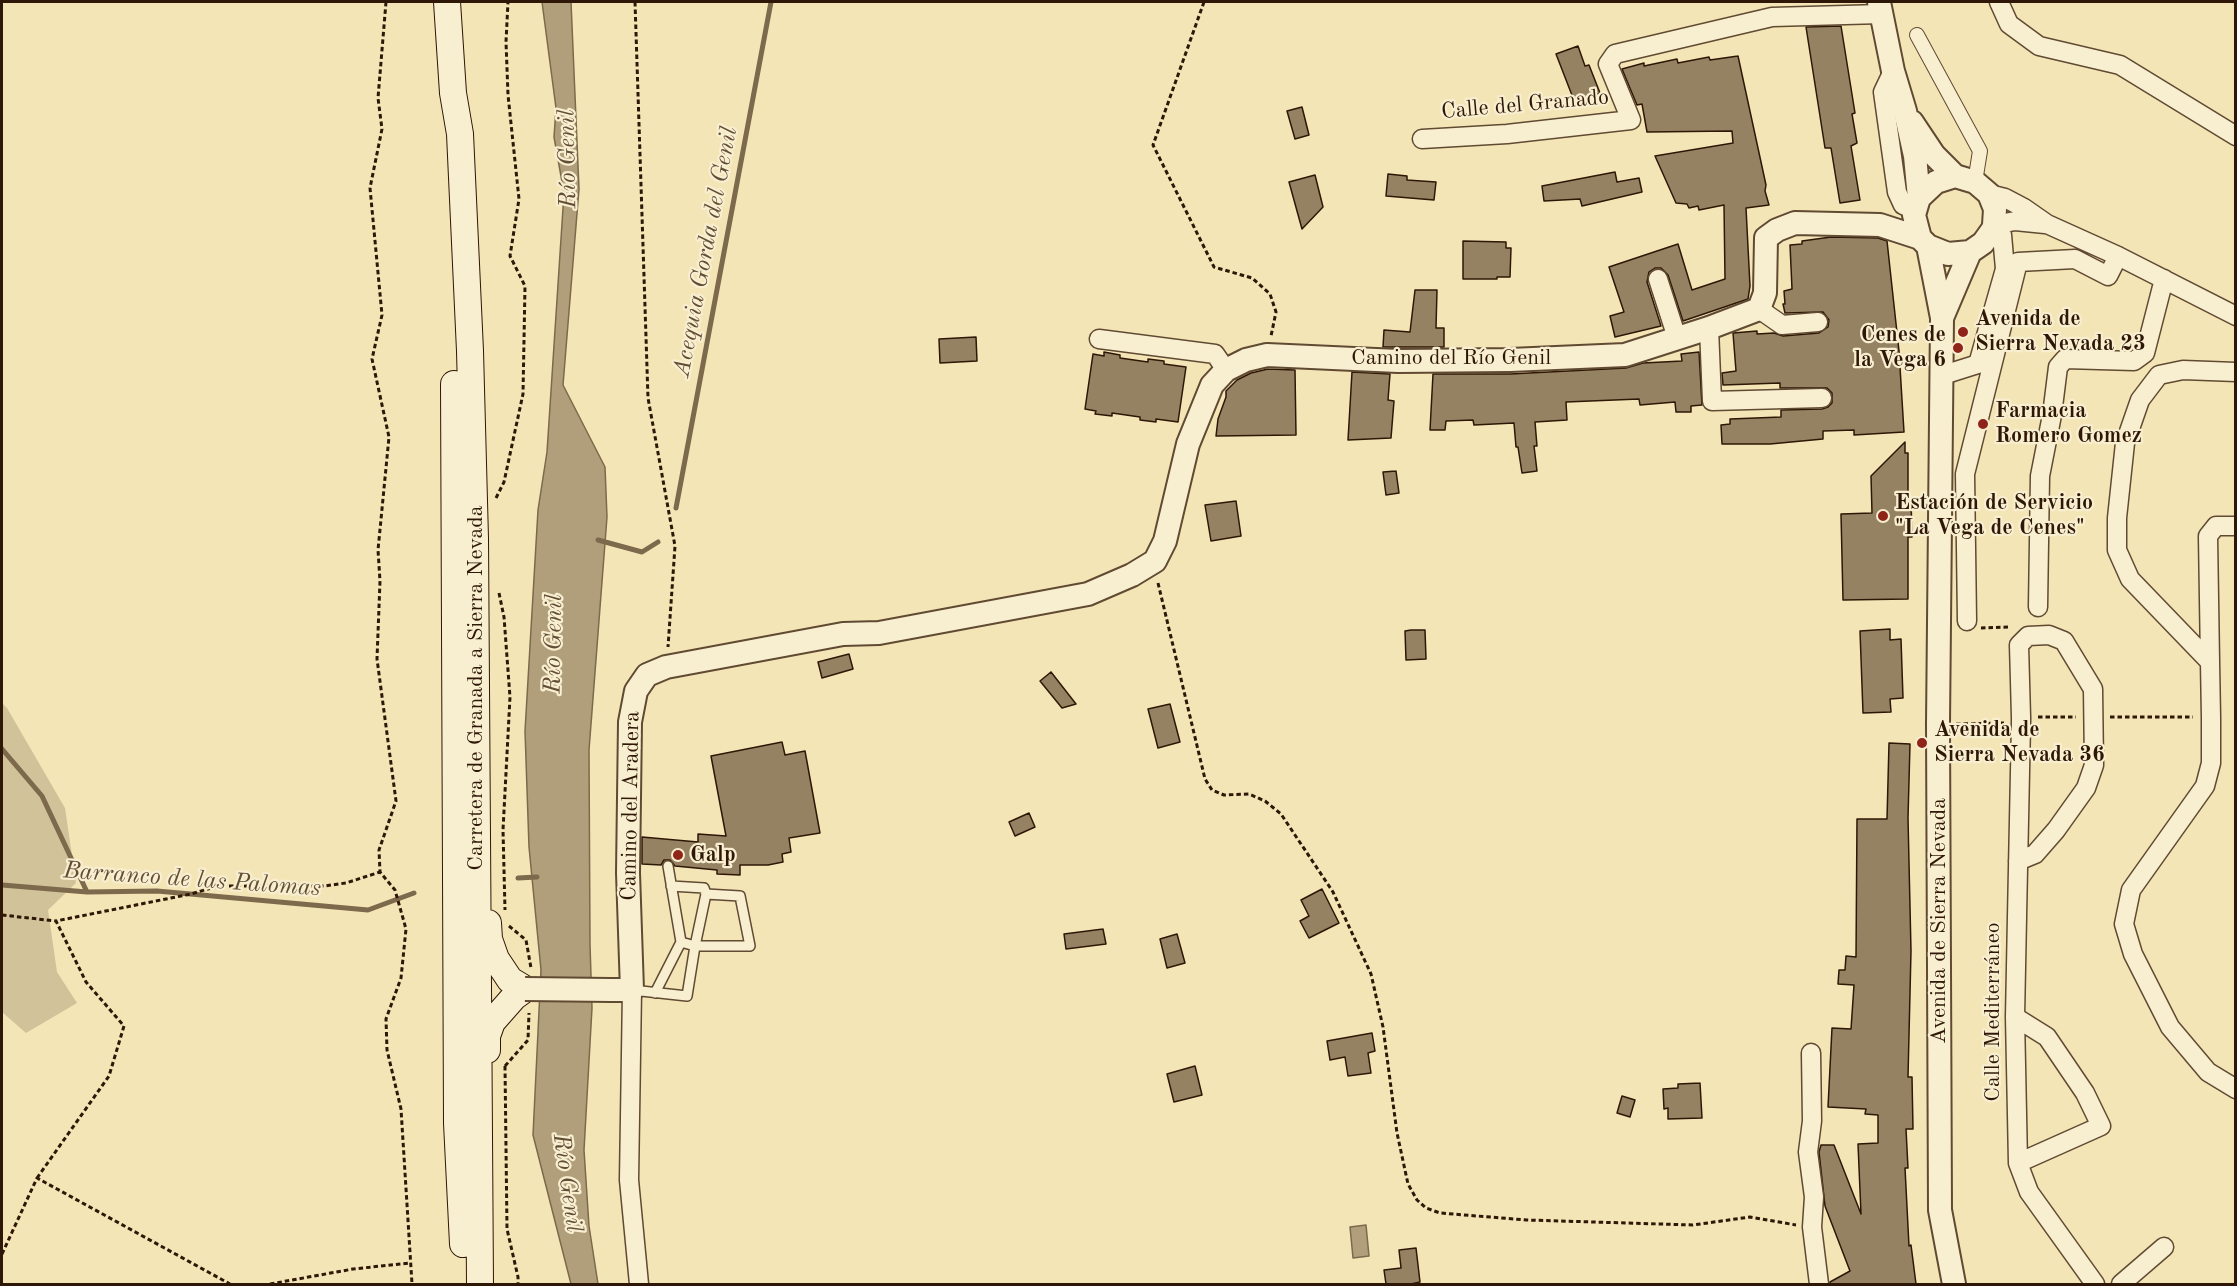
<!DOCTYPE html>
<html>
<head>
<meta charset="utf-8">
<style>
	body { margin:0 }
	#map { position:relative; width:2237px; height:1286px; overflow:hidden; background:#f4e5b7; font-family:"Old Standard TT",serif }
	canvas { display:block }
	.frame { position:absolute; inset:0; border:3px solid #2e1706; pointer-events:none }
</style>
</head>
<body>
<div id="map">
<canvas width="2237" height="1286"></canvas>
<div class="frame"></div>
</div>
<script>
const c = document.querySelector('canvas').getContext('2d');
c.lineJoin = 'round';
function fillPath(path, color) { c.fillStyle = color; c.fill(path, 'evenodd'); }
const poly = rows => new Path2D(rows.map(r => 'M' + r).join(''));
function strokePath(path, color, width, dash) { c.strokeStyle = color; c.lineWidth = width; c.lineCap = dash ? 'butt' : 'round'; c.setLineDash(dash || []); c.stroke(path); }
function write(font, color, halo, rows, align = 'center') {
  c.font = font + ' "Old Standard TT",serif'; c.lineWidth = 4.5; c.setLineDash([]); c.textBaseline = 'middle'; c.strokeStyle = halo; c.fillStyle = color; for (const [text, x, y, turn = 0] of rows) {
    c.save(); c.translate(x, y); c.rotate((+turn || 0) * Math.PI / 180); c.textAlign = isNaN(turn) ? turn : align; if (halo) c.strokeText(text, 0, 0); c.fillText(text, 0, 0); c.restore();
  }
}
fillPath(poly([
	[2,703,7,708,65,808,76,883,48,910,57,972,77,1003,26,1033,2,1012]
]), '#d2c299');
const water = poly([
	[542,2,571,2,579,189,563,385,605,467,607,517,589,750,590,944,592,1008,584,1150,589,1226,598,1284,571,1284,533,1135,541,970,529,847,525,731,538,510,547,452,564,193,554,137,556,108,542,2],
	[1366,1225,1369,1256,1353,1258,1350,1227,1366,1225]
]);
fillPath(water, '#b19f7b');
strokePath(water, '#7d694c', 1.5);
strokePath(poly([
	[676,508,771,2],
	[598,540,642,552,658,542],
	[2,749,42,796,87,892],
	[518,878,537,877],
	[2,885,87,892,157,891,368,910,414,893]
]), '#7d694c', 5);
const building = poly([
	[1841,26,1855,113,1852,114,1857,143,1851,146,1860,200,1840,203,1831,148,1825,148,1806,27,1841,26],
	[1578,46,1585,66,1589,65,1600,93,1575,103,1556,54,1578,46],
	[1738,56,1766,185,1765,191,1769,205,1746,208,1750,286,1748,299,1683,321,1668,275,1661,268,1655,268,1649,272,1647,282,1661,326,1615,337,1610,316,1624,312,1609,267,1678,244,1692,290,1725,279,1724,205,1699,210,1698,206,1689,208,1687,204,1676,203,1655,156,1733,143,1732,131,1647,132,1642,104,1637,105,1622,69,1644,63,1644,66,1677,59,1678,63,1709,57,1710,60,1738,56],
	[1302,107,1309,135,1295,139,1287,111,1302,107],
	[1615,172,1617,182,1639,178,1642,192,1582,206,1580,199,1544,201,1542,186,1615,172],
	[1388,174,1407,176,1407,180,1436,182,1434,200,1386,196,1388,174],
	[1315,175,1323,207,1302,229,1289,182,1315,175],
	[1831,237,1878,238,1887,241,1899,351,1904,432,1854,435,1854,430,1823,431,1823,439,1770,444,1722,444,1721,425,1730,424,1730,419,1781,417,1781,410,1822,409,1828,407,1832,403,1832,393,1827,388,1780,388,1780,383,1723,385,1722,373,1736,371,1733,333,1757,331,1757,334,1774,333,1783,336,1819,333,1828,327,1829,320,1823,312,1785,313,1783,304,1785,304,1784,291,1792,289,1790,245,1802,244,1802,241,1831,237],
	[1463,241,1506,242,1506,248,1511,248,1510,277,1497,277,1497,279,1463,279,1463,241],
	[1415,290,1437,290,1436,328,1444,328,1444,347,1383,347,1384,330,1410,332,1415,290],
	[976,337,977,361,940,363,939,339,976,337],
	[1104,352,1120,355,1120,358,1148,362,1148,359,1164,361,1164,364,1186,367,1178,422,1156,419,1156,422,1140,420,1140,417,1112,413,1112,416,1095,414,1096,411,1085,409,1093,354,1104,356,1104,352],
	[1699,352,1702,405,1691,406,1691,412,1676,412,1675,402,1640,405,1639,399,1566,402,1567,420,1535,422,1537,446,1534,446,1537,471,1522,473,1518,447,1516,447,1514,423,1474,425,1473,420,1446,421,1445,430,1430,430,1433,374,1510,374,1626,368,1643,363,1682,361,1681,354,1699,352],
	[1268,369,1295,370,1296,435,1216,436,1218,419,1226,397,1226,391,1237,380,1251,373,1268,369],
	[1352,372,1390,374,1388,400,1394,401,1391,438,1348,440,1352,372],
	[1905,442,1905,453,1908,453,1908,498,1911,498,1912,537,1908,537,1908,599,1843,600,1841,514,1872,513,1871,476,1905,442],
	[1396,471,1399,493,1386,495,1383,472,1396,471],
	[1236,501,1241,536,1211,541,1205,505,1236,501],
	[1890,629,1890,640,1901,639,1903,698,1890,699,1891,712,1863,713,1860,631,1890,629],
	[1411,630,1425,630,1426,659,1406,660,1405,631,1411,630],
	[849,654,853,669,822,678,818,662,849,654],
	[1051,672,1076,704,1062,708,1040,681,1051,672],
	[1170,704,1180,742,1158,748,1148,709,1170,704],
	[782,742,785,755,805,751,820,833,789,838,791,852,782,854,783,862,768,865,740,865,740,875,717,874,717,870,675,866,670,860,664,860,661,865,642,864,642,837,698,842,698,834,726,836,711,756,782,742],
	[1889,743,1910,744,1908,818,1911,951,1908,1077,1912,1077,1913,1129,1906,1129,1908,1168,1905,1168,1909,1246,1911,1245,1916,1284,1830,1284,1830,1282,1850,1271,1825,1206,1819,1152,1821,1145,1834,1145,1861,1214,1858,1144,1878,1143,1878,1115,1865,1114,1866,1109,1828,1107,1832,1028,1851,1029,1854,985,1838,984,1839,970,1845,970,1846,956,1856,957,1857,819,1887,819,1889,743],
	[1029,813,1035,827,1015,836,1009,822,1029,813],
	[1322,889,1339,923,1309,938,1300,921,1309,916,1301,900,1322,889],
	[1103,929,1106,944,1066,949,1064,934,1103,929],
	[1177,934,1185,963,1167,968,1160,939,1177,934],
	[1372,1033,1375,1051,1368,1053,1371,1073,1348,1076,1345,1057,1330,1060,1327,1041,1372,1033],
	[1195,1066,1202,1095,1174,1102,1167,1074,1195,1066],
	[1700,1083,1702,1118,1668,1119,1668,1108,1664,1109,1663,1089,1678,1088,1678,1084,1700,1083],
	[1622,1096,1635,1100,1630,1117,1617,1113,1622,1096],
	[1416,1248,1420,1282,1411,1284,1386,1284,1384,1270,1401,1268,1399,1250,1416,1248]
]);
fillPath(building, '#958262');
strokePath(building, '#2e1706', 1.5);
const service = poly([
	[668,866,681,942],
	[671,886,704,888,706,894],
	[706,894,740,896,750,946,695,946,706,894],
	[632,990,687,996,695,946,681,942,655,993]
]);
const pedestrian = poly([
	[1917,35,1980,151,1975,182]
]);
const minor = poly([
	[1999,2,2009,24,2039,46,2120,65,2236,136],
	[1893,71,1883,92,1897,192,1903,205,1915,210],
	[1422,139,1507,134,1631,120,1608,64,1615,54,1772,17,1882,14],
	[1989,194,2005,198,2024,208,2047,224,2118,256,2236,316],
	[1994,225,2015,221,2045,224],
	[1658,279,1677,338],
	[1759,309,1782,325,1818,322],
	[1709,328,1712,401,1822,398],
	[1099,339,1215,354,1226,370],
	[2236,372,2183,370,2159,375,2140,400,2125,443,2117,518,2117,550,2130,579,2210,662,2211,718,2211,763,2205,786,2131,890,2124,924,2133,954,2170,1027,2208,1072,2236,1089],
	[1940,376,1978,364,2005,269,2002,235,1993,229],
	[2038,607,2040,476,2052,415,2058,367,2065,359,2134,361,2145,353,2164,279],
	[1967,621,1965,474,2018,262,2075,259,2108,276,2118,256],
	[2210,662,2208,536,2216,526,2236,526],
	[2018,861,2035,854,2056,830,2086,788,2094,765,2093,689,2064,641,2049,635,2028,636,2019,645,2021,717,2021,723,2017,917,2015,1017,2018,1163,2029,1192,2095,1284],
	[632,990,629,1180,639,1284],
	[2015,1017,2047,1037,2085,1093,2101,1126,2018,1163],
	[1811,1053,1812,1121,1808,1152,1814,1197,1812,1227,1819,1284],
	[2121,1284,2164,1247]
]);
const tertiary = poly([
	[1879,2,1893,71,1905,111,1915,156,1919,198],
	[1912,122,1934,155,1955,176],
	[1955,176,1975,182,1989,194,1995,209,1994,225,1993,229,1983,243,1970,252,1948,254,1928,246,1920,238,1914,215,1919,198,1936,182,1955,176],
	[1928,246,1942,318,1938,724,1940,1210,1954,1284],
	[1942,318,1970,252],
	[611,990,632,990,628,873,630,722,636,691,647,675,666,667,843,634,879,633,1088,594,1132,575,1155,561,1165,541,1188,444,1212,385,1226,370,1246,360,1267,355,1398,361,1510,360,1625,355,1709,328,1759,309,1765,293,1766,238,1777,230,1795,223,1880,225,1920,238]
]);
const secondary = poly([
	[447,2,453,93,460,134,470,351,475,538,480,1284],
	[454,384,457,1123,463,1244],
	[487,1050,487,1036,492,1022,514,997,525,989,510,980,496,959,489,939,488,923]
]);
strokePath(service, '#604a32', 12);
strokePath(pedestrian, '#604a32', 16);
strokePath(minor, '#604a32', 21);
strokePath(tertiary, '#604a32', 26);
strokePath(secondary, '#2e1706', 28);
strokePath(poly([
	[386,2,378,98,382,129,370,188,382,315,372,359,389,437,378,550,380,581,377,659,396,801,379,850,380,872,395,890,406,929,401,978,386,1019,387,1050,401,1109,412,1284],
	[635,2,648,398,675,546,668,647],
	[1204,2,1153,145,1214,267,1252,278,1270,294,1276,312,1271,336],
	[496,498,504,482,523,394,525,286,510,256,519,199,508,95,506,42,508,2],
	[1158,583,1205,779,1212,790,1224,795,1249,794,1265,801,1281,814,1333,892,1371,974,1383,1027,1397,1133,1408,1184,1417,1200,1426,1208,1440,1213,1527,1220,1693,1225,1750,1217,1796,1225],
	[499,593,504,617,510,697,503,830,505,910],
	[1981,628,2011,627],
	[2038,717,2076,717],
	[2110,717,2193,717],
	[1956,724,2004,723],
	[2,915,56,921],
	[509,926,526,940,531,968],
	[505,1066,528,1040,529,1013],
	[505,1066,507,1229,518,1277,518,1284],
	[37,1178,109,1076,124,1026,86,982,56,921,191,894,218,886,324,886,346,883,380,872],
	[2,1254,37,1178,230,1284],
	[270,1284,353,1269,410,1263]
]), '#2e1706', 3, [4.5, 3]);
strokePath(service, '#f8eed0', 9);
strokePath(pedestrian, '#f8eed0', 14);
strokePath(minor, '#f8eed0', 18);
strokePath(tertiary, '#f8eed0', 22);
strokePath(secondary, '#f8eed0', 26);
const tertiaryBridge = poly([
	[525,989,611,990]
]);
strokePath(tertiaryBridge, '#604a32', 26, []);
strokePath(tertiaryBridge, '#f8eed0', 22);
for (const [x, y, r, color] of [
	[1963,332,6,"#8f2418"],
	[1958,348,6,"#8f2418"],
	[1983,424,6,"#8f2418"],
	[1883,516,6,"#8f2418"],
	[1922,743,6,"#8f2418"],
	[678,855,6,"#8f2418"]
]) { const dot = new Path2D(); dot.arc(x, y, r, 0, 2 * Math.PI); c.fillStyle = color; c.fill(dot); strokePath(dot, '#f8eed0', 2); }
write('22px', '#2e1706', '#f8eed0', [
	["Calle del Granado",1525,105,-5],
	["Camino del Río Genil",1451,358],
	["Carretera de Granada a Sierra Nevada",476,688,-90],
	["Camino del Aradera",631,806,-89],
	["Avenida de Sierra Nevada",1939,921,-90],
	["Calle Mediterráneo",1993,1012,-90]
]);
write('bold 22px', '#2e1706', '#f8eed0', [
	["Avenida de",1975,319],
	["Sierra Nevada 23",1975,344],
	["Cenes de",1946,335,"right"],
	["la Vega 6",1946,360,"right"],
	["Farmacia",1995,411],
	["Romero Gomez",1995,436],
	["Estación de Servicio",1895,503],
	["\"La Vega de Cenes\"",1895,528],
	["Avenida de",1934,730],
	["Sierra Nevada 36",1934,755],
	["Galp",690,855]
], 'left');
write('italic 24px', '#624d35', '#f8eed0', [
	["Río Genil",568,159,-91],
	["Acequia Gorda del Genil",706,252,-79],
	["Río Genil",554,644,-89],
	["Barranco de las Palomas",192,880,4],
	["Río Genil",567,1183,82]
]);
</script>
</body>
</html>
